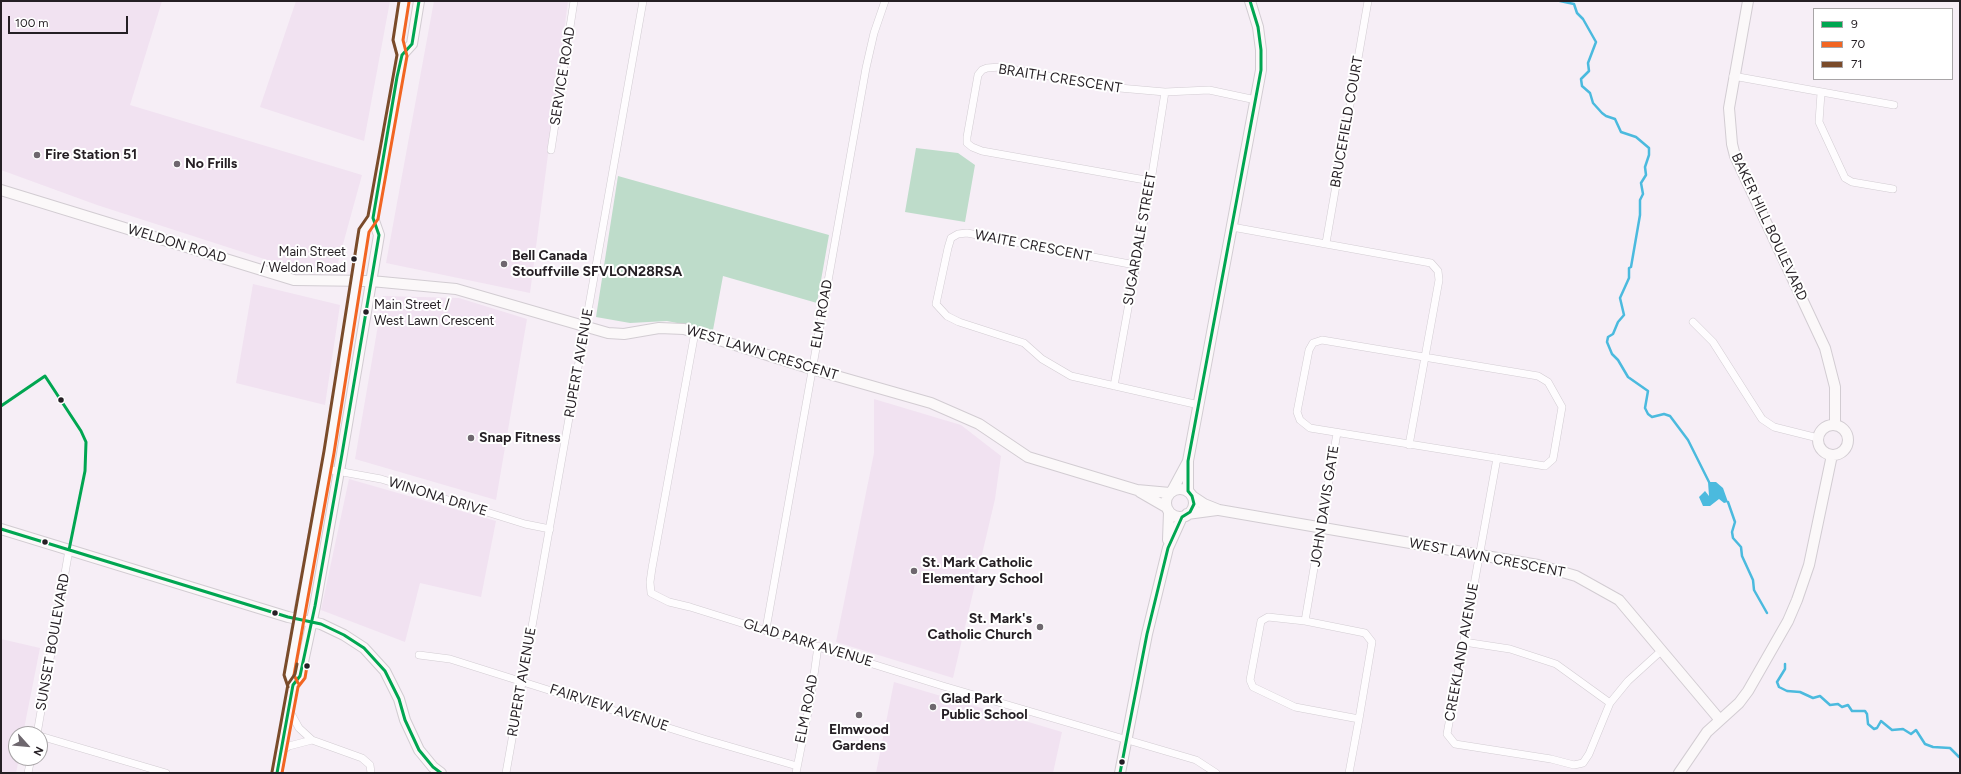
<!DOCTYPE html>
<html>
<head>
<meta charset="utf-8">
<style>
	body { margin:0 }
	#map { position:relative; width:1961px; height:774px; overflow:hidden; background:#f6eef6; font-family:Figtree,sans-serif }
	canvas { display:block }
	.frame { position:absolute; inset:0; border:2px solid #251f24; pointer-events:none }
	.legend { position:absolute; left:1813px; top:8px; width:140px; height:72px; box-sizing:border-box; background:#fff; border:1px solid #a8a5a7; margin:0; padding:5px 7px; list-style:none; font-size:12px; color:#251f24 }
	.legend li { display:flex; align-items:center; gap:8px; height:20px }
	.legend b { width:20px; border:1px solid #a8a5a7 }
	.north { position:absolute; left:8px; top:726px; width:40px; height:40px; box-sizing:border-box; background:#fff; border:1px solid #a8a5a7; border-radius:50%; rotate:117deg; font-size:11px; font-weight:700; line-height:16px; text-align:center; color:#251f24 }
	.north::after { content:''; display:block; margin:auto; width:14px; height:18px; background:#6e676e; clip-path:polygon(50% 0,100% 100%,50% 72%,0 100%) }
	.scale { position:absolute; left:8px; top:16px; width:120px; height:18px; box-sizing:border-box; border:2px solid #251f24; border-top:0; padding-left:5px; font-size:12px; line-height:14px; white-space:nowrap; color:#251f24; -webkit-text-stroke:3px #fff; paint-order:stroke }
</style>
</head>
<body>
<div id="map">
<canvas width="1961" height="774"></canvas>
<div class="frame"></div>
<ul class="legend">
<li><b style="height:5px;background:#00a651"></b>9</li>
<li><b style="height:5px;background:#f26522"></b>70</li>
<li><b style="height:5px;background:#7a4b2a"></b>71</li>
</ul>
<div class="north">N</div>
<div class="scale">100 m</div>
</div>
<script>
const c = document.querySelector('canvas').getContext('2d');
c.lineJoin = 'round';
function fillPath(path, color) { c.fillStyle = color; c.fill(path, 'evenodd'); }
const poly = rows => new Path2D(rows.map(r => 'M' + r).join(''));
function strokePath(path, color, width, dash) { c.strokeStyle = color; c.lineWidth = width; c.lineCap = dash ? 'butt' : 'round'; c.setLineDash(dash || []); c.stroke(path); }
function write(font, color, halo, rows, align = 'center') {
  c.font = font + ' Figtree,sans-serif'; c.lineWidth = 4; c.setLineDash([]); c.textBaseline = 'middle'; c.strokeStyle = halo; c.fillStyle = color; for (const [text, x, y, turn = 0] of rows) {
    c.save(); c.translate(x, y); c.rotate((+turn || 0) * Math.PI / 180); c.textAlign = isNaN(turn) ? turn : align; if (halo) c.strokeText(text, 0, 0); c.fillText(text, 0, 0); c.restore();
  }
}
fillPath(poly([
	[1,1,162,1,130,105,362,175,337,266,292,268,97,205,1,170],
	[296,1,390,1,364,141,260,107],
	[434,1,568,1,530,293,386,263],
	[253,284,340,305,325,405,236,383],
	[383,296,459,298,527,319,496,500,355,459],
	[874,399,961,425,1001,456,995,499,953,678,836,642,874,453],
	[349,479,496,521,481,597,420,583,405,642,321,610],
	[1,639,40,648,23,734,16,734,16,758,19,758,16,773,1,773],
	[894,682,1062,732,1053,773,876,773]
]), '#f1e2f1');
fillPath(poly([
	[916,148,958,153,975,165,965,222,905,212],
	[618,176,829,235,817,303,723,276,713,330,667,321,630,323,596,317]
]), '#bedcca');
fillPath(poly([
	[1708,482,1716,482,1723,488,1728,502,1724,503,1719,499,1710,506,1703,506,1699,497,1705,491,1709,496]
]), '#4bbade');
strokePath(poly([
	[1560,1,1574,4,1577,13,1583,19,1596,42,1588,63,1589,71,1581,79,1582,86,1590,93,1593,103,1602,113,1606,116,1615,119,1621,132,1636,137,1649,148,1649,155,1645,167,1646,175,1641,183,1643,194,1640,200,1640,215,1631,267,1629,268,1629,278,1620,298,1624,315,1618,322,1613,334,1608,337,1607,342,1612,354,1618,360,1628,377,1648,391,1645,408,1648,414,1652,417,1664,414,1670,416,1688,440,1709,482],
	[1728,502,1735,522,1732,532,1733,538,1741,547,1742,556,1753,580,1754,590,1767,613],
	[1785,664,1785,669,1777,682,1779,687,1787,691,1800,692,1813,698,1820,696,1830,705,1838,704,1842,707,1848,705,1852,711,1865,711,1867,714,1868,724,1874,729,1877,728,1881,721,1892,730,1903,729,1911,734,1916,730,1925,744,1933,747,1950,748,1959,757,1960,757]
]), '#4bbade', 2.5);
const street = poly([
	[1733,76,1894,105],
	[1821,93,1819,122,1845,178,1852,182,1893,189],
	[551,150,574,1],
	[1151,181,982,151,972,147,967,143,967,137,978,75,982,70,987,68,1000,67,1108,87,1165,92,1209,90,1256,100],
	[1232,227,1431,263,1438,271,1439,280,1409,445],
	[1326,243,1368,1],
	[1135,265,967,233,958,234,951,238,948,248,936,304,947,316,959,322,1024,343,1042,359,1071,376,1199,405],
	[1693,322,1713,342,1762,419,1774,427,1818,438],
	[695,332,652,568,650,582,651,593,669,602,690,607,943,686,1196,760,1216,773],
	[1322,340,1538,376,1548,382,1562,407,1553,459,1545,466,1310,428,1300,420,1297,412,1309,350,1313,343,1322,340],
	[1114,386,1151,181,1165,92],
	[1497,458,1447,734,1455,744,1551,759,1574,765,1583,763,1589,754,1610,703,1628,681,1661,651],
	[326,469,381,479,525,524,550,529],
	[1305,621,1337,433],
	[766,629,866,68,874,33,885,1],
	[1464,642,1510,649,1556,664,1610,703],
	[419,655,450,659,704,739,797,766],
	[289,710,299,728,312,740,362,758,370,765,371,773],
	[37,734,69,550],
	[40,736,166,773],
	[281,751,289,746,312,740],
	[28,773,31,758],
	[506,773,643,1],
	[796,773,811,697,818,646],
	[1349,773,1359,719,1372,642,1365,633,1305,621,1268,617,1261,621,1250,680,1253,687,1295,707,1359,719]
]);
const secondary = poly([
	[1748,1,1729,108,1732,144,1735,156,1825,348,1835,387,1835,425],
	[402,55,412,44,419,1],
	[1,190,294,280,371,281,456,289,608,333,624,334,659,328,684,329,812,369,931,403,979,424,1028,457,1137,490,1170,493],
	'1818 440a15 15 0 1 1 30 0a15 15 0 1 1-30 0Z',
	'1166 503a14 14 0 1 1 28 0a14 14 0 1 1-28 0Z',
	[1172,491,1187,463],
	[1188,491,1188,461,1261,70,1261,50,1258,27,1250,1],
	[1140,492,1166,507],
	[1192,496,1204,504,1219,510,1538,565,1576,576,1619,600,1720,720],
	[1187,514,1217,510],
	[1,529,288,617,321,624,344,635,364,648,385,671,399,699,405,720,419,750,433,767,441,773],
	[1168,540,1169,512],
	[293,685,289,676,298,619,329,452,364,230,373,218,402,55,398,40,404,1],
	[277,773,293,685,300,676,315,606,342,454,379,235,373,218],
	[1120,773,1147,634,1168,548,1182,517],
	[1679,773,1707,732,1739,703,1748,691,1788,621,1797,600,1809,565,1832,455]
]);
strokePath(street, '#d2ccd2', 8);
strokePath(secondary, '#d2ccd2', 12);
strokePath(street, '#fefcfe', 7);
strokePath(secondary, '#fbf8f9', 10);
strokePath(poly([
	[1,406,45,376,81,431,86,442,85,471,69,550],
	[1,529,288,617,321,624,344,635,364,648,385,671,399,699,405,720,419,750,433,767,441,773],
	[277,773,293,685,300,676,315,606,342,454,379,235,373,218,397,77,402,55,412,44,419,1],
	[1120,773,1147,634,1168,548,1182,517,1190,512,1194,504,1192,496,1188,491,1188,461,1261,70,1261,50,1258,27,1250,1]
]), '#00a651', 3);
strokePath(poly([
	[298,683,294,675,334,453,369,232,378,219,407,56,403,40,409,2],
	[282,773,298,687,305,678,307,666]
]), '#f26522', 3);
strokePath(poly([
	[288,687,284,675,324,451,359,229,368,216,397,55,393,40,399,1],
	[272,772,288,684,295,674,297,664]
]), '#7a4b2a', 3);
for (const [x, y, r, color] of [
	[37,155,4,"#6e676e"],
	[177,164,4,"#6e676e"],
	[354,259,3.5,"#251f24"],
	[504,264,4,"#6e676e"],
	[366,312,3.5,"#251f24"],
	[61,400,3.5,"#251f24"],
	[471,438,4,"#6e676e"],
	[45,542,3.5,"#251f24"],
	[914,571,4,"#6e676e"],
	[275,613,3.5,"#251f24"],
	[1040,627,4,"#6e676e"],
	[307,666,3.5,"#251f24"],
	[933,707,4,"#6e676e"],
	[859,715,4,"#6e676e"],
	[1122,762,3.5,"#251f24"]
]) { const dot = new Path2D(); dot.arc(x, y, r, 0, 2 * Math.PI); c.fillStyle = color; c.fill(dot); strokePath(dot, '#fff', 1.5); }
write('13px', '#251f24', '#fff', [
	["Main Street",346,252],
	["/ Weldon Road",346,268],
	["Main Street /",374,305,"left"],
	["West Lawn Crescent",374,321,"left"]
], 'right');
write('14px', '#251f24', '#fff', [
	["SERVICE ROAD",563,76,-81],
	["BRAITH CRESCENT",1060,79,9],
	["BRUCEFIELD COURT",1347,122,-80],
	["BAKER HILL BOULEVARD",1769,227,65],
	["SUGARDALE STREET",1140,239,-80],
	["WELDON ROAD",177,244,17],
	["WAITE CRESCENT",1033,246,11],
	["ELM ROAD",822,314,-80],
	["WEST LAWN CRESCENT",762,353,17],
	["RUPERT AVENUE",579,363,-80],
	["WINONA DRIVE",438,497,17],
	["JOHN DAVIS GATE",1325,506,-81],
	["WEST LAWN CRESCENT",1487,558,11],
	["SUNSET BOULEVARD",53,642,-80],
	["GLAD PARK AVENUE",808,643,17],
	["CREEKLAND AVENUE",1462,652,-80],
	["RUPERT AVENUE",522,682,-80],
	["FAIRVIEW AVENUE",609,708,18],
	["ELM ROAD",807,709,-79]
]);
write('bold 14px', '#251f24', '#fff', [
	["Fire Station 51",45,155],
	["No Frills",185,164],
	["Bell Canada",512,256],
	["Stouffville SFVLON28RSA",512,272],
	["Snap Fitness",479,438],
	["St. Mark Catholic",922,563],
	["Elementary School",922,579],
	["St. Mark's",1032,619,"right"],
	["Catholic Church",1032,635,"right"],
	["Glad Park",941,699],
	["Public School",941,715],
	["Elmwood",859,730,"center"],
	["Gardens",859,746,"center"]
], 'left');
</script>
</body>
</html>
